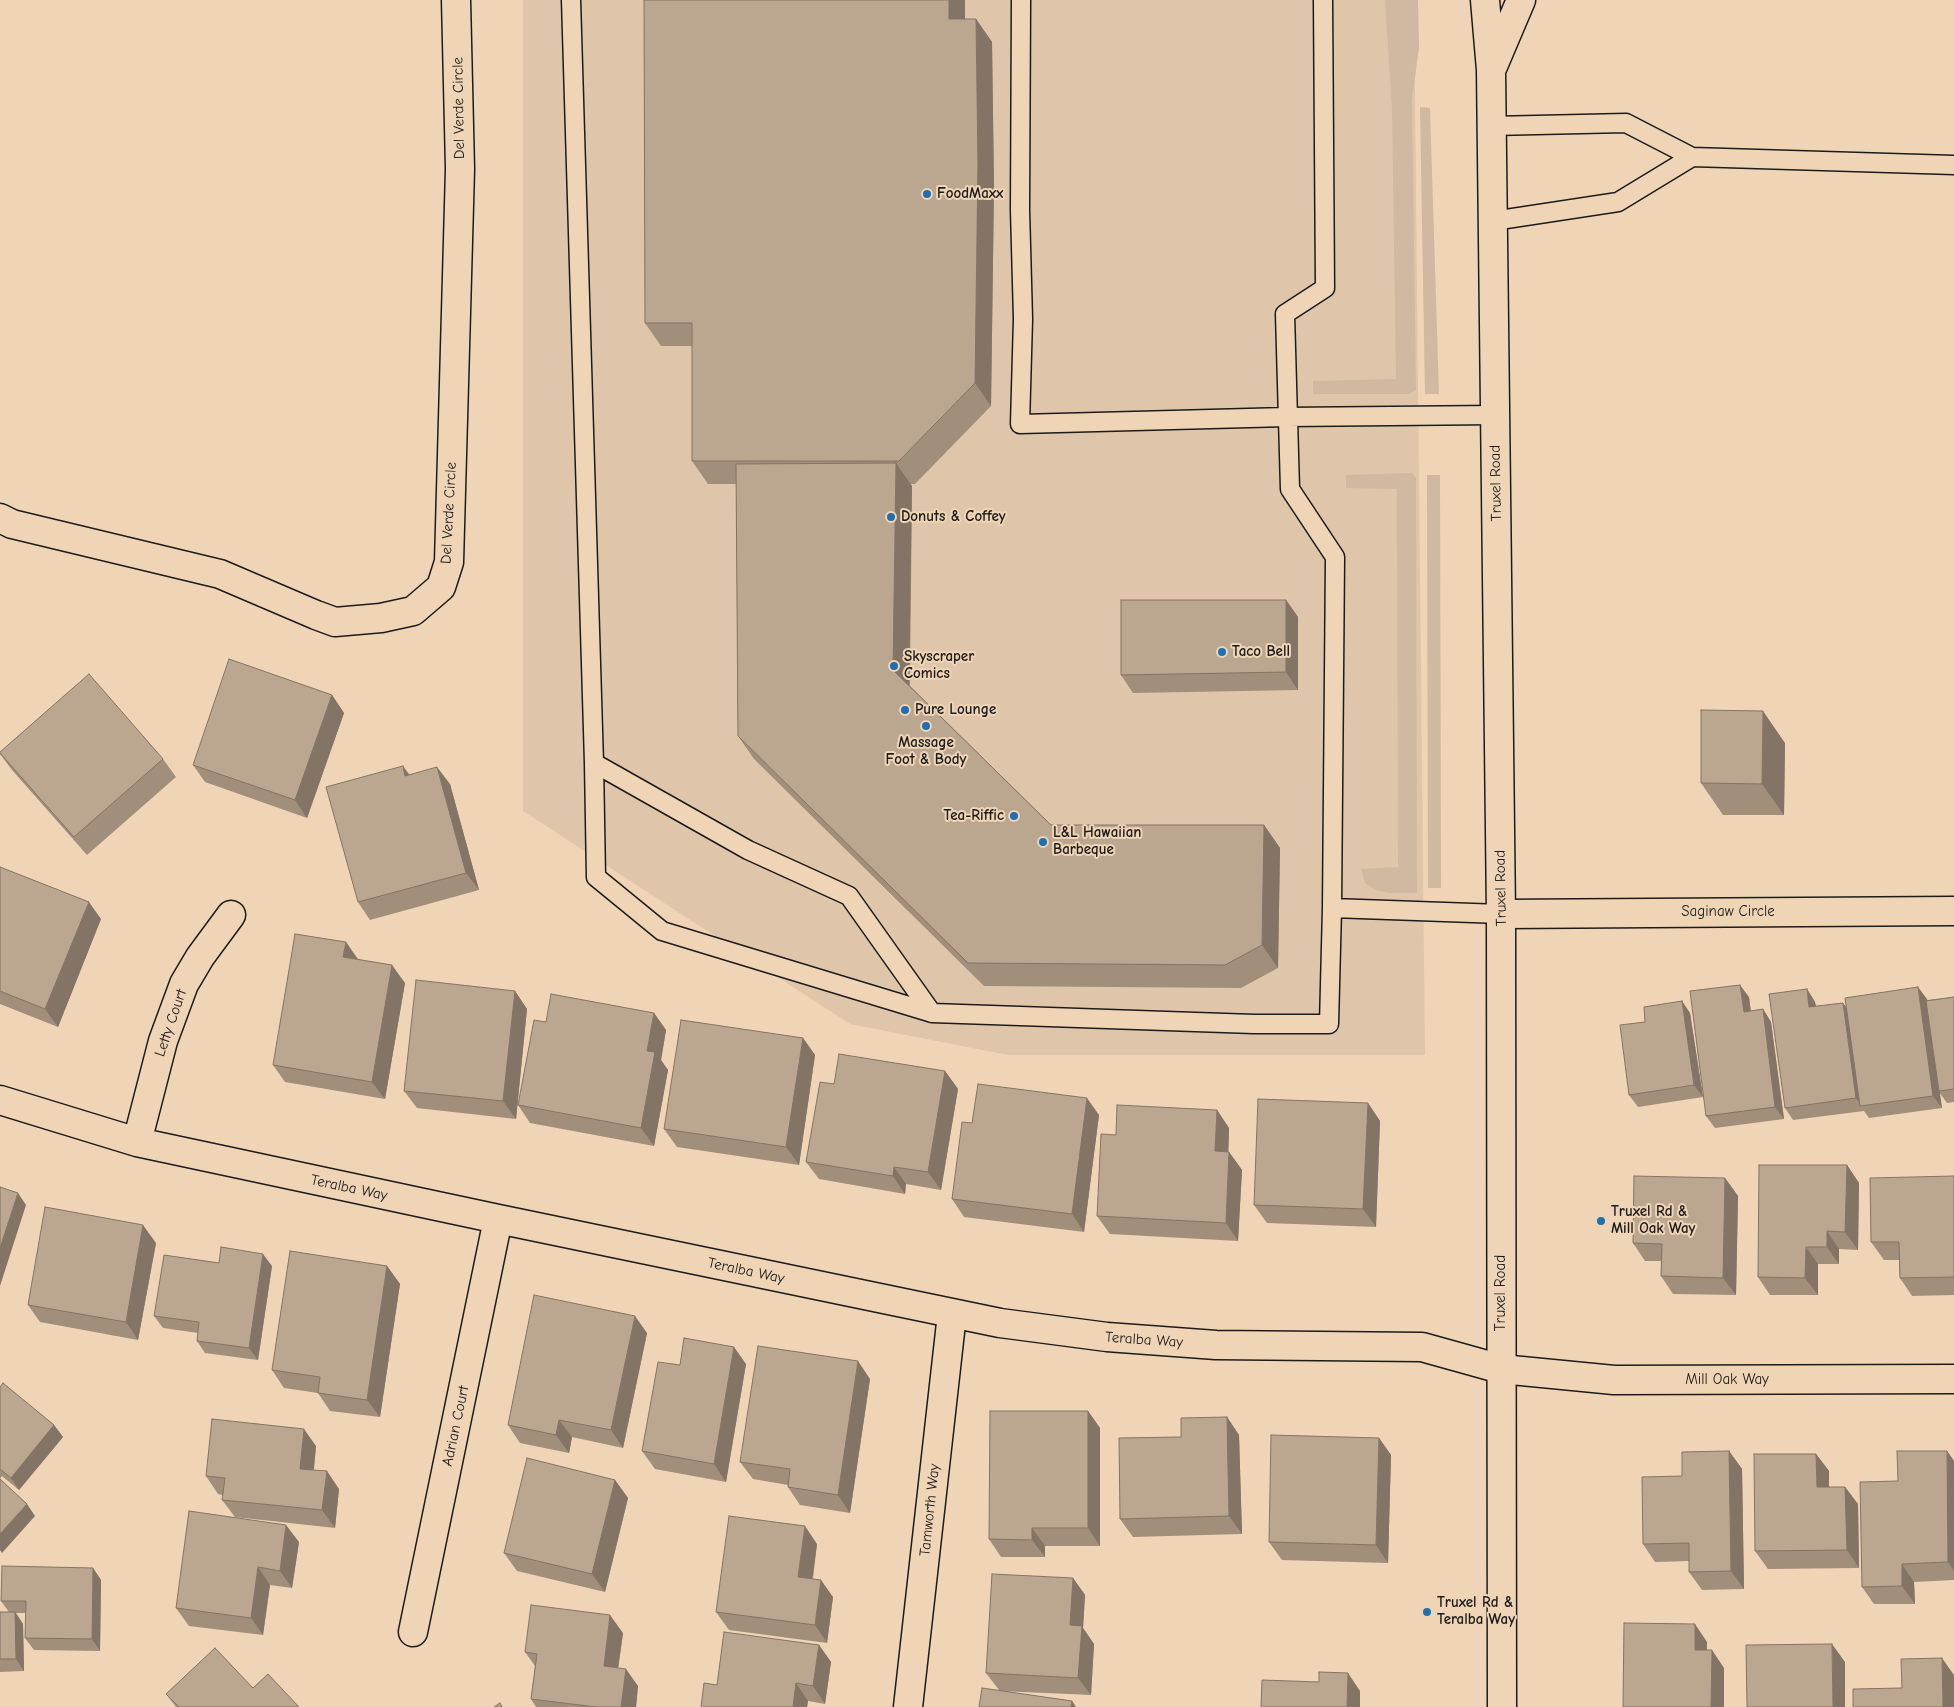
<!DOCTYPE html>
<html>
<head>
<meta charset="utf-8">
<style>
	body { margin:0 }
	canvas { display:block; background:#efd4b6 }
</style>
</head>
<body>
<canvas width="1954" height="1707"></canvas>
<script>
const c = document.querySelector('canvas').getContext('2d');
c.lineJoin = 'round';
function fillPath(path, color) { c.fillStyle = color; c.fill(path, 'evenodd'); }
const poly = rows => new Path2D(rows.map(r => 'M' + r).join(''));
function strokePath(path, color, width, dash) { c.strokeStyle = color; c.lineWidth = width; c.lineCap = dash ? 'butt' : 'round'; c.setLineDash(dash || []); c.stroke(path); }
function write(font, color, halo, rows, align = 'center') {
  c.font = font + ' "Comic Neue",sans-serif'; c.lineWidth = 4; c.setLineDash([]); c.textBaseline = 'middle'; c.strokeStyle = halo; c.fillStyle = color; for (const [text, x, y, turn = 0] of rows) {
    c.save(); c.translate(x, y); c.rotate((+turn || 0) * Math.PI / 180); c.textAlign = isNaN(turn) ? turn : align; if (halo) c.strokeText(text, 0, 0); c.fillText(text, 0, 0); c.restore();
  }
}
fillPath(poly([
	[523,0,1414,0,1425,1055,1008,1055,850,1024,523,811]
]), '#dfc6ab');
fillPath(poly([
	[1385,0,1418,0,1419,47,1412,100,1416,390,1409,394,1313,394,1313,381,1396,379,1392,110],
	[1420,107,1430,108,1439,394,1425,394],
	[1412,473,1416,478,1417,893,1389,893,1376,890,1365,883,1361,869,1398,867,1397,489,1346,488,1346,475],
	[1427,475,1440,475,1441,888,1428,888]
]), '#d0b9a0');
const service = poly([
	[571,0,594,763,596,877,662,931,932,1013],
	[1021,0,1020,210,1023,319,1020,424,1287,417,1495,415],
	[1323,0,1325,288,1285,314,1290,489,1335,557,1332,908,1501,914],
	[1492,126,1626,123,1692,157,1954,165],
	[1493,221,1618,202,1692,157],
	[594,763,748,850,849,896,932,1013,1254,1024,1329,1024,1332,908]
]);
const minor = poly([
	[0,518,12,524,220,574,316,615,335,622,381,618,413,611,441,587,449,562,460,169,456,0],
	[1501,914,1954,911],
	[0,1100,137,1142,498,1219,1000,1323,1107,1337,1216,1345,1422,1347,1501,1369,1614,1380,1954,1379],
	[137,1142,163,1041,184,984,200,957,231,915],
	[413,1632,498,1219],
	[908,1707,952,1314]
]);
const secondary = poly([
	[1485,0,1491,70,1501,914,1502,1707],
	[1493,66,1521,0]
]);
strokePath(service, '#1c1c1c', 21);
strokePath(minor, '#1c1c1c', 31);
strokePath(secondary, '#1c1c1c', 31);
strokePath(service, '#efd4b6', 18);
strokePath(minor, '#efd4b6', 28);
strokePath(secondary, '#efd4b6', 28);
fillPath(poly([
	[644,0,965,0,965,19,976,19,992,42,994,187,991,406,915,484,910,484,912,486,910,686,1051,825,1264,825,1280,848,1278,968,1241,988,984,986,754,759,738,736,736,484,708,484,692,461,692,346,661,346,645,323],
	[1286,600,1298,617,1298,690,1133,693,1121,675],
	[332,695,344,713,307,818,205,782,193,765],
	[1785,743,1784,815,1723,815,1701,783],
	[0,754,163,759,176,777,87,855,12,770],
	[403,766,409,774,450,784,479,890,370,920,358,902],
	[0,867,101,919,58,1027,0,1004],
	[346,942,358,959,405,983,385,1099,285,1082,273,1065],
	[1807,989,1815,1002,1816,1006,1843,1003,1846,1007,1927,999,1927,1000,1954,997,1954,1102,1947,1103,1939,1092,1942,1108,1869,1118,1864,1111,1793,1120,1785,1108],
	[515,991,527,1009,516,1119,417,1108,404,1091],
	[1749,997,1751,1011,1763,1009,1771,1022,1784,1119,1715,1128,1706,1116],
	[654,1013,666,1030,661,1060,668,1070,654,1146,530,1123,518,1105,546,1022],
	[1690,1013,1703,1097,1638,1107,1629,1095,1645,1022],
	[803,1038,815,1055,799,1165,677,1147,664,1129],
	[945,1071,958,1089,941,1190,906,1184,905,1194,819,1179,806,1162,834,1084],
	[1368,1103,1380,1121,1376,1227,1267,1223,1254,1205],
	[1217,1110,1229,1128,1228,1152,1229,1152,1242,1170,1238,1241,1110,1234,1097,1216,1116,1135],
	[1099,1115,1084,1232,964,1217,952,1199,972,1123],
	[1847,1165,1859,1183,1858,1250,1839,1249,1839,1264,1818,1264,1818,1295,1770,1295,1758,1277],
	[1954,1176,1954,1295,1912,1296,1900,1278,1899,1260,1884,1260,1871,1242],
	[1725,1178,1738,1196,1736,1295,1673,1294,1661,1276,1661,1261,1645,1261,1633,1243],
	[156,1243,138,1340,40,1322,28,1305],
	[219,1263,272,1266,258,1360,205,1353,197,1341,198,1333,163,1328,154,1316],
	[387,1266,400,1284,380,1417,330,1411,318,1393,284,1388,272,1370],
	[647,1333,623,1448,572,1437,569,1453,520,1443,508,1425],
	[746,1364,726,1482,655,1469,642,1451,680,1365],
	[870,1379,850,1513,800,1505,788,1487,788,1485,753,1479,740,1462],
	[0,1387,54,1425,63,1437,19,1490,2,1476,0,1479],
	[1088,1411,1100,1428,1100,1546,1045,1546,1045,1557,1001,1557,989,1539],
	[1227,1417,1239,1435,1242,1534,1133,1537,1120,1519],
	[1379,1438,1391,1455,1388,1563,1282,1560,1269,1542],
	[316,1446,314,1470,339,1489,335,1528,235,1517,222,1500,223,1495,218,1494,206,1476],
	[1729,1451,1742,1469,1744,1589,1702,1590,1689,1572,1689,1561,1655,1562,1643,1544,1682,1476],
	[1947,1451,1954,1461,1954,1580,1914,1582,1915,1604,1874,1604,1862,1587,1898,1481],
	[1816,1454,1829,1471,1829,1487,1845,1487,1858,1504,1859,1568,1768,1569,1755,1551],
	[615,1480,628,1498,605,1592,517,1571,504,1553],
	[299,1542,292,1588,270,1585,263,1635,189,1626,176,1608],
	[817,1544,813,1579,833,1597,827,1643,729,1630,716,1612],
	[93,1568,101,1580,100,1651,34,1650,25,1638,26,1613,16,1613,23,1624,24,1671,0,1672,0,1612,9,1612,1,1601],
	[1073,1578,1085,1595,1083,1628,1094,1644,1091,1695,999,1691,1072,1701,1076,1707,979,1707,999,1690,986,1673],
	[623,1633,618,1668,638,1686,636,1707,536,1707,531,1699,535,1666,525,1652],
	[819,1645,831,1662,825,1704,808,1701,807,1707,701,1707,717,1685],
	[253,1688,299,1707,176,1707,166,1694]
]), '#a18f7c');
fillPath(poly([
	[949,0,965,0,965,42,949,19],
	[976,19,992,42,994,187,991,406,975,383],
	[896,463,912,486,909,693,893,670],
	[1286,600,1298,617,1298,690,1286,672],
	[332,695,344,713,307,818,295,800],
	[1763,711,1785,743,1784,815,1762,784],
	[403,766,415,784,405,776],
	[437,767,450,784,479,890,466,873],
	[1264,825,1280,848,1278,968,1262,945],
	[89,902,101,919,58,1027,45,1009],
	[346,942,358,960,343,957],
	[392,965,405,983,385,1099,372,1082],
	[1740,985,1749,997,1752,1024,1744,1012],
	[1918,987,1927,999,1942,1108,1933,1096],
	[1807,989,1815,1002,1818,1019,1809,1007],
	[515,991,527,1009,516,1119,503,1101],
	[1682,1001,1690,1013,1703,1097,1694,1085],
	[1843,1003,1852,1015,1862,1106,1856,1098],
	[1763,1009,1771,1022,1784,1119,1775,1107],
	[654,1013,666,1030,661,1060,668,1070,654,1146,641,1128,647,1051],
	[803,1038,815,1055,799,1165,786,1147],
	[945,1071,958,1089,941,1190,928,1172],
	[1087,1098,1099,1115,1084,1232,1072,1214],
	[1368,1103,1380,1121,1376,1227,1363,1209],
	[1217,1110,1229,1128,1228,1169,1215,1151],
	[1229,1152,1242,1170,1238,1241,1226,1223],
	[1847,1165,1859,1183,1858,1250,1845,1232],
	[894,1167,906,1184,905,1194,893,1176],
	[1725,1178,1738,1196,1736,1295,1723,1278],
	[18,1193,26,1205,0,1286,0,1248],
	[143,1225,156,1243,138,1340,126,1322],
	[1827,1231,1839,1249,1839,1264,1827,1247],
	[1806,1247,1818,1264,1818,1295,1805,1278],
	[263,1254,272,1266,258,1360,249,1348],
	[387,1266,400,1284,380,1417,367,1400],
	[635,1316,647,1333,623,1448,611,1430],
	[734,1347,746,1364,726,1482,714,1464],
	[858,1361,870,1379,850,1513,838,1495],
	[1088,1411,1100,1428,1100,1546,1088,1528],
	[1227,1417,1239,1435,1242,1534,1229,1516],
	[559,1420,572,1437,569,1453,556,1435],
	[54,1425,63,1437,19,1490,11,1478],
	[304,1429,316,1446,312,1486,300,1469],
	[1379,1438,1391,1455,1388,1563,1376,1545],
	[1729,1451,1742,1469,1744,1589,1731,1571],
	[1947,1451,1954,1461,1954,1571,1948,1562],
	[1816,1454,1829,1471,1829,1505,1817,1487],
	[327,1471,339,1489,335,1528,322,1510],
	[615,1480,628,1498,605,1592,592,1574],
	[1845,1487,1858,1504,1859,1568,1847,1550],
	[27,1504,35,1516,2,1553,0,1550,0,1534],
	[286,1525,299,1542,292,1588,280,1571],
	[805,1526,817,1544,810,1595,798,1577],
	[1032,1528,1045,1546,1045,1557,1032,1540],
	[1902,1564,1914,1582,1915,1604,1902,1586],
	[258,1567,270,1585,263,1635,251,1618],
	[93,1568,101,1580,100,1651,92,1639],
	[1073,1578,1085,1595,1083,1628,1094,1644,1091,1695,1078,1678,1070,1625],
	[821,1580,833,1597,827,1643,815,1625],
	[15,1612,23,1624,24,1671,16,1659],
	[610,1615,623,1633,616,1684,604,1666],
	[1695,1624,1707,1642,1707,1668,1695,1650],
	[1832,1644,1845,1662,1845,1707,1833,1707],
	[819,1645,831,1662,825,1704,813,1686],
	[1712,1650,1724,1668,1724,1707,1711,1707],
	[1942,1658,1954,1675,1954,1707,1943,1707],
	[626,1669,638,1686,636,1707,621,1707],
	[1348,1673,1360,1691,1360,1707,1347,1707],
	[796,1683,808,1701,807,1707,793,1707],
	[1072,1701,1076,1707,1071,1707]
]), '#837465');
const building = poly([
	[644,0,949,0,949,19,976,19,978,164,975,383,899,461,692,461,692,323,645,323,644,0],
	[896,463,893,670,1051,825,1264,825,1262,945,1225,965,968,963,738,736,736,464,896,463],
	[1121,600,1286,600,1286,672,1121,675,1121,600],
	[229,659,332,695,295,800,193,765,229,659],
	[89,674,163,759,74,837,0,753,0,752,89,674],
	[1701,710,1763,711,1762,784,1701,783,1701,710],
	[403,766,405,776,437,767,466,873,358,902,326,787,403,766],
	[0,867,89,902,45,1009,0,991,0,867],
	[295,934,346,942,343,957,392,965,372,1082,273,1065,295,934],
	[416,980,515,991,503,1101,404,1091,416,980],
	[1740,985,1744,1012,1763,1009,1775,1107,1706,1116,1690,991,1740,985],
	[1918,987,1933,1096,1860,1106,1845,998,1918,987],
	[1807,989,1809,1007,1843,1003,1856,1098,1785,1108,1769,994,1807,989],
	[551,994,654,1013,647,1051,655,1052,641,1128,518,1105,534,1020,546,1022,551,994],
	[1954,997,1954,1089,1939,1091,1926,1001,1954,997],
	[1682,1001,1694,1085,1629,1095,1620,1025,1645,1022,1644,1007,1682,1001],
	[681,1020,803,1038,786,1147,664,1129,681,1020],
	[839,1054,945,1071,928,1172,894,1167,893,1176,806,1162,820,1082,834,1084,839,1054],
	[978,1084,1087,1098,1072,1214,952,1199,962,1122,972,1123,978,1084],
	[1258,1099,1368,1103,1363,1209,1254,1205,1258,1099],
	[1117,1105,1217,1110,1215,1151,1229,1152,1226,1223,1097,1216,1101,1134,1116,1135,1117,1105],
	[1759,1165,1847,1165,1845,1232,1827,1231,1827,1247,1806,1247,1805,1278,1758,1277,1759,1165],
	[1634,1176,1725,1178,1723,1278,1661,1276,1662,1244,1633,1243,1634,1176],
	[1954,1176,1954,1277,1900,1278,1899,1242,1871,1242,1870,1178,1954,1176],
	[0,1187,18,1193,0,1248,0,1187],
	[45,1207,143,1225,126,1322,28,1305,45,1207],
	[221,1247,263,1254,249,1348,197,1341,199,1322,154,1316,164,1255,219,1263,221,1247],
	[290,1251,387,1266,367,1400,318,1393,320,1377,272,1370,290,1251],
	[534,1295,635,1316,611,1430,559,1420,556,1435,508,1425,534,1295],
	[684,1338,734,1347,714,1464,642,1451,658,1362,680,1365,684,1338],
	[758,1346,858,1361,838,1495,788,1487,790,1469,740,1462,758,1346],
	[3,1383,54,1425,11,1478,0,1469,0,1387,3,1383],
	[990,1411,1088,1411,1088,1528,1032,1528,1032,1540,989,1539,990,1411],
	[1227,1417,1229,1516,1120,1519,1119,1438,1181,1437,1181,1418,1227,1417],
	[212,1419,304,1429,300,1469,327,1471,322,1510,222,1500,225,1478,206,1476,212,1419],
	[1271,1435,1379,1438,1376,1545,1269,1542,1271,1435],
	[1729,1451,1731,1571,1689,1572,1689,1543,1643,1544,1642,1477,1682,1476,1682,1452,1729,1451],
	[1897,1451,1947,1451,1948,1562,1902,1564,1902,1586,1862,1587,1860,1482,1898,1481,1897,1451],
	[1754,1454,1816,1454,1817,1487,1845,1487,1847,1550,1755,1551,1754,1454],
	[527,1458,615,1480,592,1574,504,1553,527,1458],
	[0,1479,27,1504,0,1534,0,1479],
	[189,1511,286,1525,280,1571,258,1567,251,1618,176,1608,189,1511],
	[729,1516,805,1526,798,1577,821,1580,815,1625,716,1612,729,1516],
	[2,1566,93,1568,92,1639,25,1638,26,1601,1,1601,2,1566],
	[992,1574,1073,1578,1070,1625,1082,1626,1078,1678,986,1673,992,1574],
	[531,1605,610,1615,604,1666,626,1669,621,1707,596,1707,531,1699,537,1654,525,1652,531,1605],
	[0,1612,15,1612,16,1659,0,1659,0,1612],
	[1624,1623,1695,1624,1695,1650,1712,1650,1711,1707,1623,1707,1624,1623],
	[724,1632,819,1645,813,1686,796,1683,793,1707,701,1707,704,1683,717,1685,724,1632],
	[1832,1644,1833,1707,1747,1707,1746,1645,1832,1644],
	[215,1648,253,1688,268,1674,299,1707,179,1707,166,1694,215,1648],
	[1942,1658,1943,1707,1853,1707,1853,1689,1902,1688,1901,1659,1942,1658],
	[1319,1672,1348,1673,1347,1707,1261,1707,1262,1680,1319,1682,1319,1672],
	[982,1688,1072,1701,1071,1707,979,1707,982,1688],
	[500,1703,502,1707,494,1707,500,1703]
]);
fillPath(building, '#bba690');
strokePath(building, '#837465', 1);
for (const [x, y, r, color] of [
	[927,194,5,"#1f6fb2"],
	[891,517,5,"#1f6fb2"],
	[1222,652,5,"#1f6fb2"],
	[894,666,5,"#1f6fb2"],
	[905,710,5,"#1f6fb2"],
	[926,726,5,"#1f6fb2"],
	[1014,816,5,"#1f6fb2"],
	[1043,842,5,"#1f6fb2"],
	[1601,1221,5,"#1f6fb2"],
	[1427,1612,5,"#1f6fb2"]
]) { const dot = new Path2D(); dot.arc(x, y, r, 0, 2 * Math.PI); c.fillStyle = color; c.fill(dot); strokePath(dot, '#efd4b6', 2); }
write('15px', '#1c1c1c', '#efd4b6', [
	["Del Verde Circle",459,108,-91],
	["Truxel Road",1496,483,-91],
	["Del Verde Circle",449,513,-87],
	["Truxel Road",1501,888,-91],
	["Saginaw Circle",1728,912],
	["Letty Court",171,1023,-71],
	["Teralba Way",349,1188,12],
	["Teralba Way",746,1271,12],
	["Truxel Road",1501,1293,-90],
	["Teralba Way",1144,1340,4],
	["Mill Oak Way",1727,1380],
	["Adrian Court",456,1426,-78],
	["Tamworth Way",930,1510,-84]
]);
write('bold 15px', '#1c1c1c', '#efd4b6', [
	["FoodMaxx",937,194],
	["Donuts & Coffey",901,517],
	["Taco Bell",1232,652],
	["Skyscraper",904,657],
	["Comics",904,674],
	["Pure Lounge",915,710],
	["Massage",926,743,"center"],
	["Foot & Body",926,760,"center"],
	["Tea-Riffic",1004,816,"right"],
	["L&L Hawaiian",1053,833],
	["Barbeque",1053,850],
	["Truxel Rd &",1611,1212],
	["Mill Oak Way",1611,1229],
	["Truxel Rd &",1437,1603],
	["Teralba Way",1437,1620]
], 'left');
</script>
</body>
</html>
